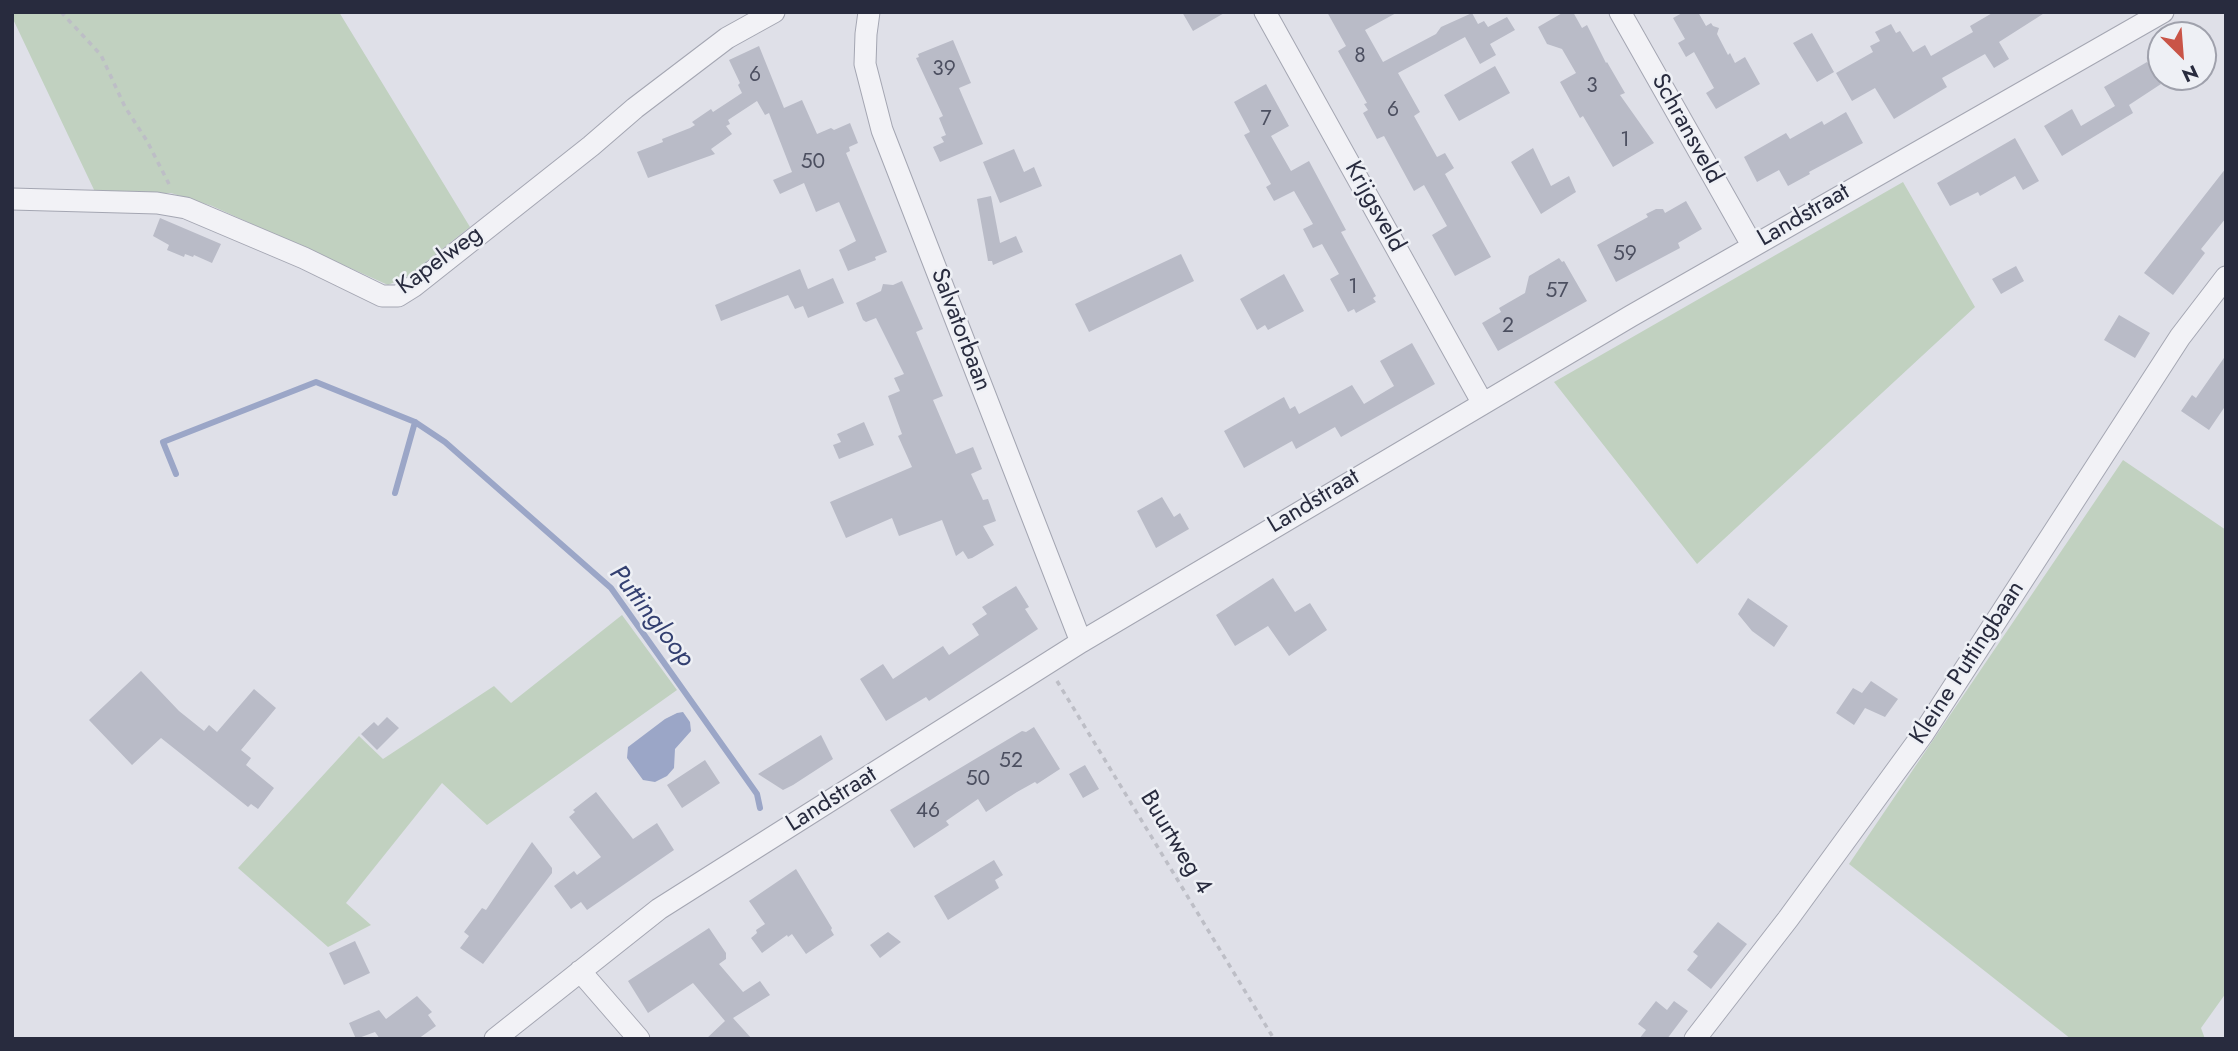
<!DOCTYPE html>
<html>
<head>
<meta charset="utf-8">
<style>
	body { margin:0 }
	#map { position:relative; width:2238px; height:1051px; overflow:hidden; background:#dfe0e8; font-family:Jost,sans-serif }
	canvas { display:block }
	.frame { position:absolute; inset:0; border:14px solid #282b3e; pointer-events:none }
	.north { position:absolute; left:2147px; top:21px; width:70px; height:70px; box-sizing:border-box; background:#eef0f5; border:2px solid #9fa1ac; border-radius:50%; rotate:155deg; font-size:19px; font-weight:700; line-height:28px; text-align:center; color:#282b3e }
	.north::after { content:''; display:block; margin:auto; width:24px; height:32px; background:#c95447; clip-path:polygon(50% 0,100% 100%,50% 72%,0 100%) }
</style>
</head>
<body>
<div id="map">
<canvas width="2238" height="1051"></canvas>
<div class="frame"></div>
<div class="north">N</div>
</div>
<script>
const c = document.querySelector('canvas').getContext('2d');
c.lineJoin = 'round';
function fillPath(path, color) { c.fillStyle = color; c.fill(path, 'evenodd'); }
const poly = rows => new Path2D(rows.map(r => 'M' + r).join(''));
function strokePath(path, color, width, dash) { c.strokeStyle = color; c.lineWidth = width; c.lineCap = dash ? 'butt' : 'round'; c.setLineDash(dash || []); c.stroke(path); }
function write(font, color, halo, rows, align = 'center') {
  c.font = font + ' Jost,sans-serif'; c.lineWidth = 5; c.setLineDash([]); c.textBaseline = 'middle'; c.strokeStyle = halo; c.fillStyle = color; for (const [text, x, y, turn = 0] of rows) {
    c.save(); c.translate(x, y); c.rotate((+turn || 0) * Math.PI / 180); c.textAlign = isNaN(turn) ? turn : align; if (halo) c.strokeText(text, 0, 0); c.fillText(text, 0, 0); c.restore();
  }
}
fillPath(poly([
	[12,12,339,12,470,227,408,276,388,285,212,206,171,193,96,194,12,17],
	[1903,182,1975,307,1697,564,1554,382],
	[2123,460,2226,530,2226,993,2201,1028,2205,1039,2071,1039,1849,864],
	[622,615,677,690,487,825,442,783,346,903,371,925,328,947,238,868,359,736,383,759,494,686,511,703]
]), '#c1d1c0');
fillPath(poly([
	[683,712,690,722,691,731,675,749,674,768,667,776,655,782,643,780,627,758,628,747,665,719,677,713]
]), '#9ba6c7');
strokePath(poly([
	[176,474,163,442,316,382,415,422,445,442,611,588,757,794,760,808],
	[395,493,415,422]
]), '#9ba6c7', 6);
fillPath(poly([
	[1182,12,1226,12,1193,31],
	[1327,12,1398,12,1365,30,1383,62,1436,34,1441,27,1472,13,1478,24,1484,21,1488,27,1507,17,1515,30,1490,44,1496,55,1480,64,1465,37,1398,73,1420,112,1414,116,1437,157,1445,153,1454,168,1445,174,1491,257,1455,276,1432,235,1447,226,1424,185,1414,191,1384,136,1377,139,1363,113,1368,110,1364,104,1367,103,1338,51,1346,46],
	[1564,12,1573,12,1582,28,1587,25,1606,63,1607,62,1625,93,1620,95,1654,143,1613,167,1583,116,1580,118,1560,82,1576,73,1562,49,1547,44,1538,27],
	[1684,12,1698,12,1706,26,1711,23,1713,26,1719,28,1717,34,1728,55,1730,53,1735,63,1745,57,1760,84,1716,109,1706,93,1714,88,1694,52,1686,57,1678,43,1685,39,1673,18],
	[1994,12,2046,12,1999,42,2009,59,1994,68,1985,54,1942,78,1947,87,1894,119,1875,88,1852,101,1836,73,1873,52,1870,46,1880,41,1875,32,1891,24,1896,33,1900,31,1913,52,1925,45,1931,56,1973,32,1970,26],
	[1812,33,1834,72,1817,82,1793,43],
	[953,40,971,83,959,88,983,144,940,162,933,147,944,142,941,137,946,135,939,118,943,116,916,58,919,57,918,54],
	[759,46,784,108,802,100,817,134,831,128,834,130,850,123,858,143,849,147,850,151,846,153,887,252,875,257,876,260,848,271,839,250,856,241,839,202,816,212,804,183,780,194,773,180,792,172,769,113,765,115,757,101,728,120,730,124,726,126,732,134,711,149,715,154,648,178,637,152,663,142,662,139,690,128,695,125,692,122,711,109,713,112,742,93,738,85,740,83,729,60],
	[2147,62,2161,84,2129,105,2133,113,2062,156,2044,126,2072,109,2081,126,2115,106,2104,87],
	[1495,66,1510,93,1459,121,1444,95],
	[1266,84,1289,126,1271,136,1291,171,1309,161,1346,230,1341,232,1376,296,1373,298,1376,302,1356,313,1354,309,1348,312,1330,279,1339,274,1322,244,1313,248,1303,229,1313,224,1294,191,1274,201,1266,187,1271,184,1244,135,1250,132,1234,102],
	[1846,112,1863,143,1809,172,1810,174,1788,186,1779,170,1757,182,1744,157,1786,133,1790,139,1822,121,1824,125],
	[2015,138,2039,181,2023,190,2015,176,1980,196,1978,192,1950,206,1937,183],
	[1533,148,1551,186,1569,176,1576,192,1541,214,1511,162],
	[1014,149,1024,172,1034,167,1042,186,1000,203,983,162],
	[2226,168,2226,218,2201,249,2205,253,2173,295,2144,273],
	[991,196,1000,243,1016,236,1023,252,993,265,992,261,988,261,977,199],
	[1686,201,1702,229,1678,243,1680,248,1616,282,1597,245,1648,217,1646,214,1656,209,1663,209,1665,213],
	[160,218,221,244,212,263,194,255,193,257,185,254,184,257,167,250,169,245,153,236],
	[1181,254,1194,281,1089,332,1075,304],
	[1559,258,1562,262,1564,261,1587,301,1498,351,1482,323,1501,312,1499,308,1525,293,1529,276],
	[2016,266,2024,281,2001,294,1992,279],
	[800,269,808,289,833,278,844,303,808,318,803,306,795,309,788,295,721,321,715,305],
	[1284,274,1304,311,1268,330,1265,325,1257,330,1240,299],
	[902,281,923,329,916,332,943,396,933,400,956,454,973,447,982,469,971,474,983,500,988,499,996,521,983,526,994,545,972,558,968,559,963,551,956,556,942,520,899,536,892,518,846,538,830,502,912,467,898,436,902,434,888,396,900,391,894,378,904,374,876,318,866,322,863,320,856,303,881,291,883,284,893,285],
	[2119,315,2150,333,2135,358,2104,340],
	[1412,343,1435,384,1341,437,1335,427,1296,449,1292,441,1244,468,1224,431,1284,397,1290,409,1295,406,1299,414,1352,385,1364,404,1394,386,1380,361],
	[2226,355,2226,405,2209,430,2181,411,2192,395,2196,398],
	[864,422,874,445,839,459,833,445,841,442,837,434],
	[1162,497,1174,517,1180,513,1189,529,1156,548,1137,511],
	[1273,578,1295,612,1310,603,1327,630,1289,656,1268,626,1235,646,1216,615],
	[1016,586,1029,607,1025,609,1038,629,929,701,926,697,886,721,860,679,883,664,893,679,943,646,949,655,979,635,972,624,987,614,982,607],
	[1748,598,1788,626,1774,647,1752,631,1738,614],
	[141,671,179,711,204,731,209,725,217,732,254,689,276,708,241,750,251,758,246,765,274,788,258,809,251,804,248,807,161,738,132,765,89,720],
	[1871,681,1898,699,1885,717,1865,708,1854,725,1836,713,1853,688,1862,693],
	[387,717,399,728,377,750,361,734,374,722,378,726],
	[1034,727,1060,769,1037,784,1035,782,1017,792,986,812,978,799,946,821,949,825,914,848,890,810,1022,731,1026,732],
	[821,735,833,759,793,785,783,790,758,774],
	[705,760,720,783,682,808,667,785],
	[1085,765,1099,789,1083,798,1069,774],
	[596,792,633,839,657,823,674,850,587,910,581,902,571,909,554,886,574,871,577,875,601,857,569,817,575,812,573,810],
	[532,842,552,868,552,873,483,964,460,948,469,936,464,932,482,908,486,910],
	[994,860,1003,875,995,880,999,888,948,920,934,896],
	[796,869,832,928,831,930,834,935,806,954,792,934,788,937,787,935,762,953,751,938,757,933,756,930,765,924,749,901],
	[1718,922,1747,944,1711,989,1687,970,1698,956,1693,952],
	[709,928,726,953,726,959,719,964,743,992,760,981,770,995,733,1018,752,1039,706,1039,725,1021,693,983,648,1013,628,981],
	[888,932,901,942,880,958,870,945],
	[355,941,370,973,344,985,329,953],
	[417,996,432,1012,428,1015,436,1026,418,1039,380,1039,375,1032,356,1039,349,1023,379,1010,386,1019],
	[1656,1001,1667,1010,1674,1001,1688,1011,1667,1039,1639,1039,1646,1030,1638,1024]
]), '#b9bbc7');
const minor = poly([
	[869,12,866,34,865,64,882,130,1081,642],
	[1265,12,1482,402],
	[1620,12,1752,245],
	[12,199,157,203,186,208,304,258,382,296,398,296,414,286,591,146,635,108,727,38,774,12],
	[580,971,639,1039],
	[495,1039,659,909,1081,642,1631,316,2163,12],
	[1695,1039,1788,919,1923,734,2180,337,2226,277]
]);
strokePath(minor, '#a4a6b2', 23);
strokePath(poly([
	[61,12,101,55,125,107,147,141,169,184],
	[1057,681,1274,1039]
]), '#bdbec6', 3.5, [5, 5]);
strokePath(minor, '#f2f2f6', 21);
write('21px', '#4c4f60', null, [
	["8",1360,57],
	["39",944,70],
	["6",755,76],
	["3",1592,87],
	["6",1393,111],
	["7",1266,120],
	["1",1625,141],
	["50",813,163],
	["59",1625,255],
	["1",1353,288],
	["57",1557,292],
	["2",1508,327],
	["52",1011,762],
	["50",978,780],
	["46",928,812]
]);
write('24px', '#282b3e', '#eef0f5', [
	["Schransveld",1686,129,61],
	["Krijgsveld",1374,207,61],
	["Landstraat",1804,216,-30],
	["Kapelweg",440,261,-36],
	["Salvatorbaan",960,330,69],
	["Landstraat",1314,502,-31],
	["Kleine Puttingbaan",1968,663,-57],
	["Landstraat",832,800,-32],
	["Buurtweg 4",1175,843,59]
]);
write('italic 26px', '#344071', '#eef0f5', [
	["Puttingloop",651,617,52]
]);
</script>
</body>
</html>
